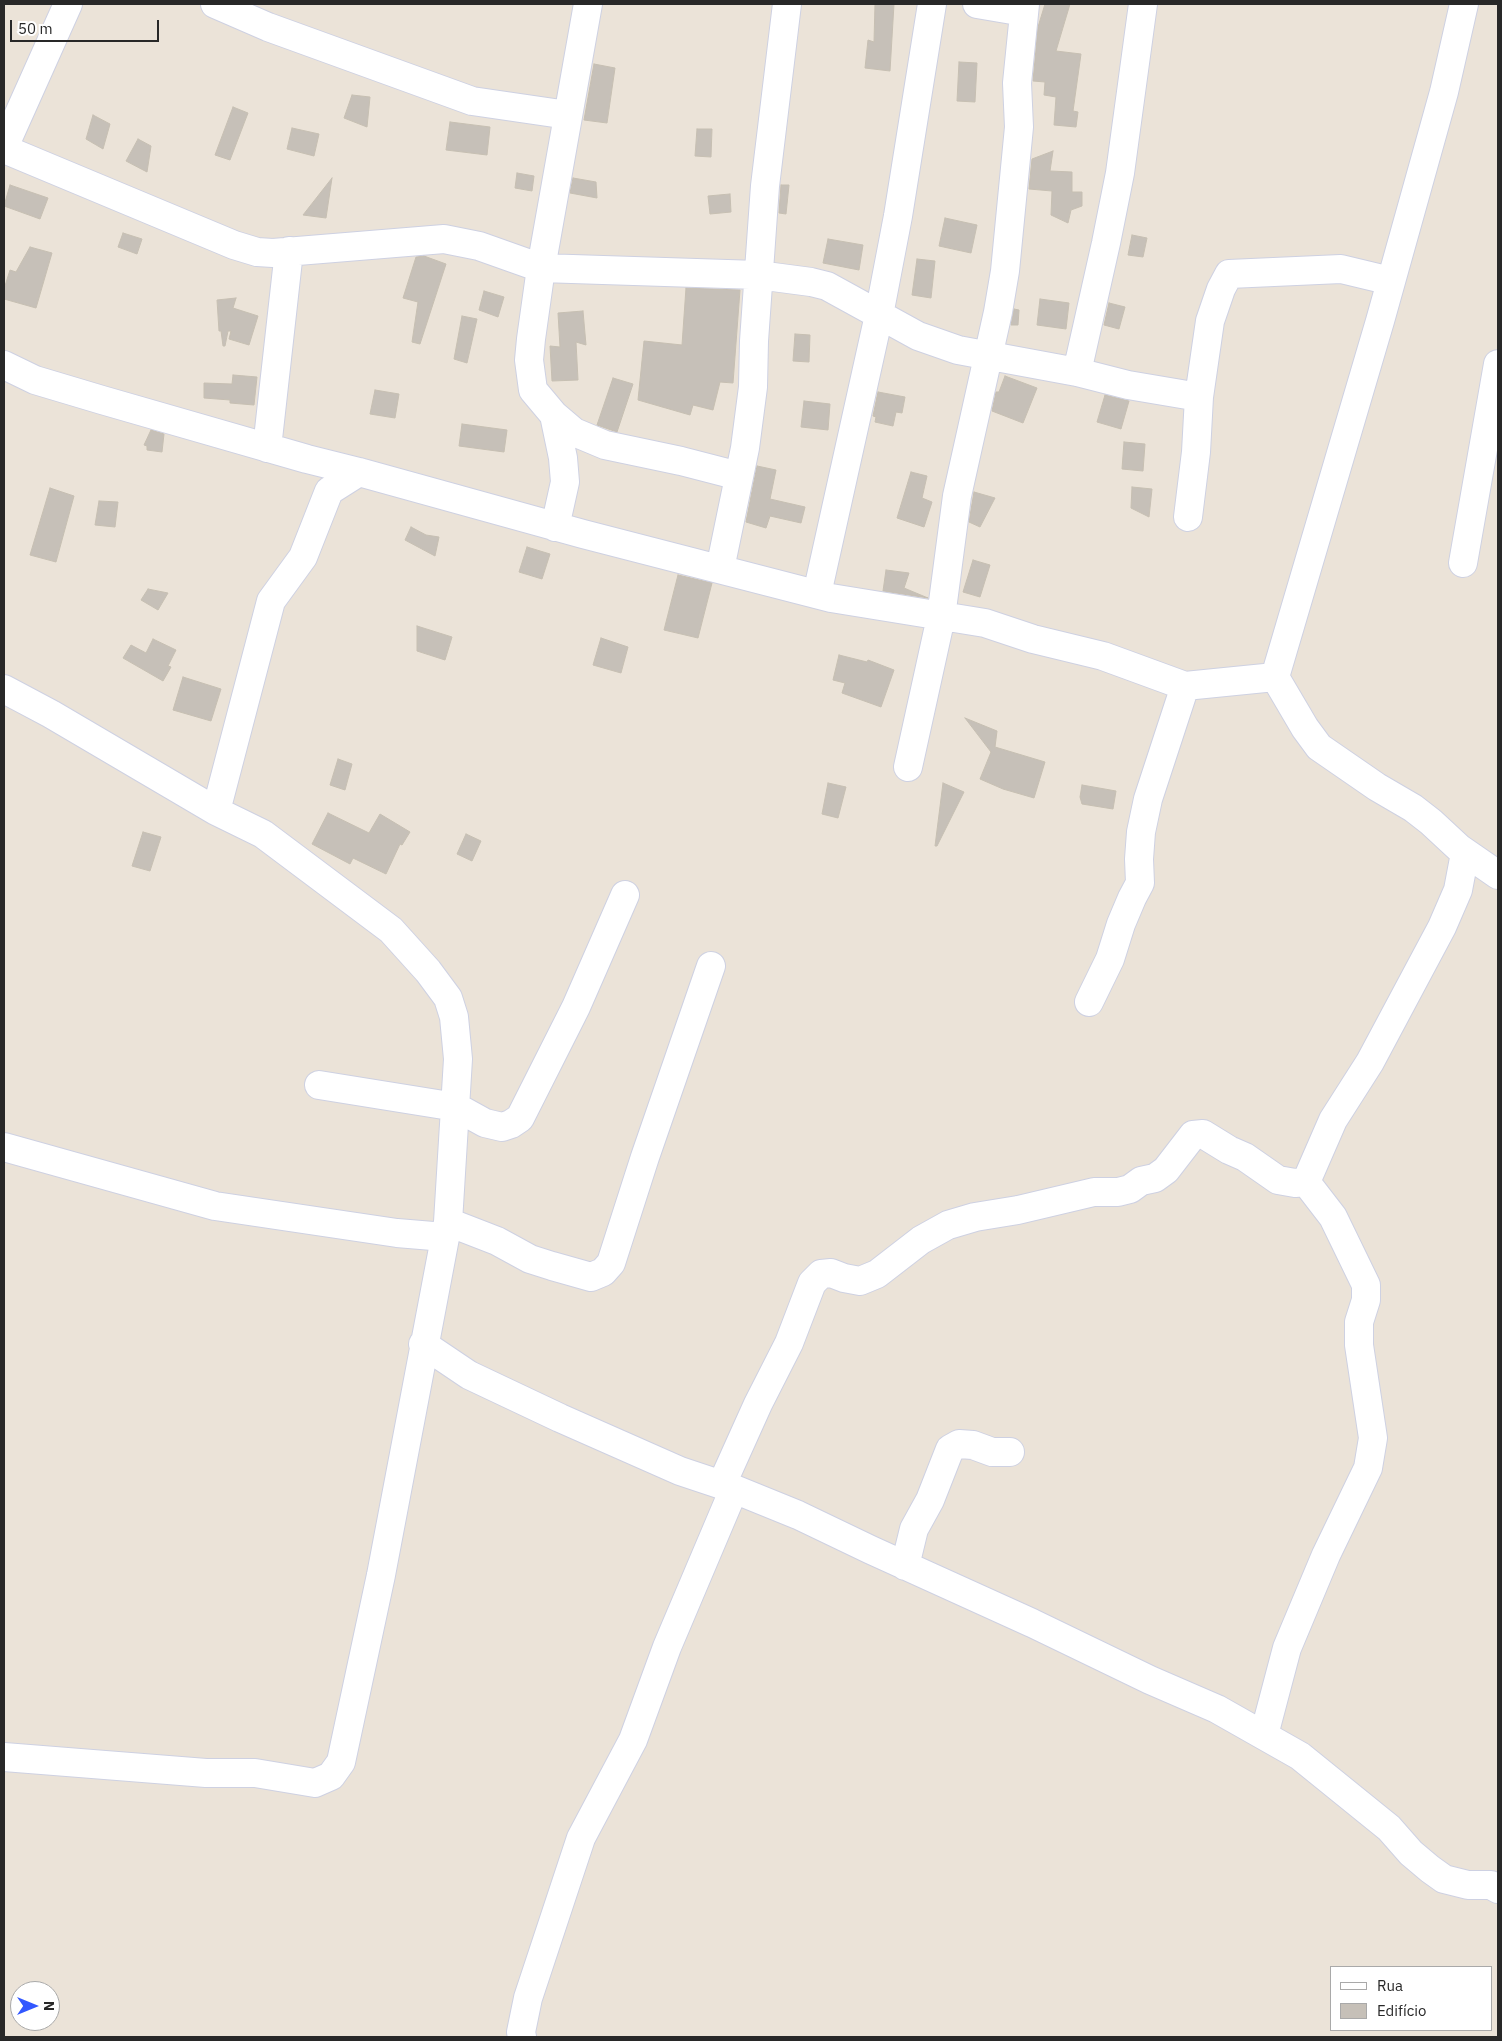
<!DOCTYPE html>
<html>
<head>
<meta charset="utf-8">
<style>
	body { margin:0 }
	#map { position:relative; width:1502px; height:2041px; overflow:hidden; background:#ebe3d8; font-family:"IBM Plex Sans",sans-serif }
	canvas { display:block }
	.frame { position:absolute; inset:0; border:5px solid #282828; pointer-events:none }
	.legend { position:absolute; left:1330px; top:1966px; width:162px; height:65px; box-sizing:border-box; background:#fff; border:1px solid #a9a9a9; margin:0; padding:6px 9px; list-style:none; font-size:15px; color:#282828 }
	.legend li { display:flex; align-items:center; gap:10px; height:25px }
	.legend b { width:25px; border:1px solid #a9a9a9 }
	.north { position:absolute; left:10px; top:1981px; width:50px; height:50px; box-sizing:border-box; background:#fff; border:1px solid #a9a9a9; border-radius:50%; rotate:90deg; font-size:14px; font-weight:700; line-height:20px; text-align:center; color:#282828 }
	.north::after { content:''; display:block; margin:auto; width:18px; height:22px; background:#3257ff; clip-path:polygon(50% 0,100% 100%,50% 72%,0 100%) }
	.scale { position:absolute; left:10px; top:20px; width:149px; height:22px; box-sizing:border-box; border:2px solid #282828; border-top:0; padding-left:6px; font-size:15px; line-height:18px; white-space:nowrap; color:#282828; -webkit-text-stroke:4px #fff; paint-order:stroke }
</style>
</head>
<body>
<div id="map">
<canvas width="1502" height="2041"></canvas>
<div class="frame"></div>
<ul class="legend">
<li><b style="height:6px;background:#fff"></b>Rua</li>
<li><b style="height:14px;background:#c6c0b8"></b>Edifício</li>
</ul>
<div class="north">N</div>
<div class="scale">50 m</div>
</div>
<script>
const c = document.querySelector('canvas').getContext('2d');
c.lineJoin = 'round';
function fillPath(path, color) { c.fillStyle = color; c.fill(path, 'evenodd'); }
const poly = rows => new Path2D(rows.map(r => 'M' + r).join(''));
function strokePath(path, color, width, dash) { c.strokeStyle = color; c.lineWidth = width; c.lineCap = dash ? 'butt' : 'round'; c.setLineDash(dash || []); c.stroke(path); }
const building = poly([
	[875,4,894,4,890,71,865,68,868,40,874,42,875,4],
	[1045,4,1070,4,1056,51,1081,54,1073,111,1078,112,1076,127,1054,125,1056,97,1044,95,1045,82,1033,81,1038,27,1045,4],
	[959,62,977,63,975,102,957,101,959,62],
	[594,64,615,68,607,123,584,120,594,64],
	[352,95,370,97,367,127,344,118,352,95],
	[233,107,248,113,230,160,215,155,233,107],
	[93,115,110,124,103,149,86,139,93,115],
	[450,122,490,127,487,155,446,150,450,122],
	[292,128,319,134,314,156,287,149,292,128],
	[697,129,712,129,711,157,695,156,697,129],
	[138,139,151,146,147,172,126,161,138,139],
	[1053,151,1050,171,1072,172,1072,192,1082,192,1082,206,1071,210,1068,223,1051,215,1052,191,1029,189,1032,159,1053,151],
	[517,173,534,176,532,191,515,188,517,173],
	[332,178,326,218,303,215,332,178],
	[573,178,596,182,597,198,570,193,573,178],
	[10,185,48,198,40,219,4,206,10,185],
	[781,185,789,185,786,214,779,213,781,185],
	[730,194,731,212,710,214,708,196,730,194],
	[945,218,977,225,971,253,939,246,945,218],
	[123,233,142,239,137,254,118,247,123,233],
	[1132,235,1147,238,1143,257,1128,255,1132,235],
	[828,239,863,245,859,270,823,263,828,239],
	[30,247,52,253,36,308,4,299,4,289,10,270,16,272,30,247],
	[424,256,446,264,420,344,412,342,418,302,403,298,416,257,424,256],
	[917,259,935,261,931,298,912,295,917,259],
	[686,288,740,290,733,383,720,382,713,410,693,405,690,415,638,400,644,341,682,345,686,288],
	[484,291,504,297,498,317,479,310,484,291],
	[236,298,233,308,258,316,249,345,229,339,231,331,228,331,225,346,223,346,221,331,219,331,217,300,236,298],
	[1040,299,1069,303,1066,329,1037,325,1040,299],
	[1109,303,1125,307,1119,329,1104,325,1109,303],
	[1014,309,1019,310,1018,325,1011,325,1014,309],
	[583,311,586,345,576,342,578,380,552,381,550,346,560,347,558,313,583,311],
	[462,316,477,319,467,363,454,359,462,316],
	[795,334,810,335,809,362,793,361,795,334],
	[233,375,257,377,254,405,230,403,230,400,204,398,204,383,232,384,233,375],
	[1005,376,1037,388,1023,423,992,411,996,392,999,392,1005,376],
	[613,378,633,384,617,432,597,425,613,378],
	[375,390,399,394,395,418,370,414,375,390],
	[878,392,905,397,902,413,896,412,893,426,875,422,876,417,873,416,878,392],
	[1105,395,1129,401,1121,429,1097,422,1105,395],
	[804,401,830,404,828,430,801,427,804,401],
	[462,424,507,430,504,452,459,446,462,424],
	[151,430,164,434,162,452,147,450,147,446,144,445,151,430],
	[1124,442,1145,444,1143,471,1122,469,1124,442],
	[757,466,776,470,770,499,805,507,801,523,770,516,766,528,746,522,757,466],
	[911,472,927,476,922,498,932,502,924,527,897,518,911,472],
	[1132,487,1152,489,1149,517,1131,508,1132,487],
	[50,488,74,496,56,562,30,555,50,488],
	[974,492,995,498,980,527,969,522,974,492],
	[99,501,118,502,115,527,95,525,99,501],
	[411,527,426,535,439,537,435,556,405,540,411,527],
	[527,547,550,554,542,579,519,572,527,547],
	[973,560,990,565,980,597,963,592,973,560],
	[886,570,909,573,904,588,928,598,883,591,886,570],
	[678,575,712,583,698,638,664,630,678,575],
	[148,589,168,593,158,610,141,600,148,589],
	[417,626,452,637,445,660,417,651,417,626],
	[601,638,628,647,621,673,593,665,601,638],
	[153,639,176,650,168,666,171,667,163,681,123,658,131,645,146,653,153,639],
	[839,655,867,662,868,660,894,670,881,707,842,693,845,683,833,680,839,655],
	[183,677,221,689,211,721,173,710,183,677],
	[965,718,997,731,995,747,1045,762,1034,798,1003,789,980,779,991,752,965,718],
	[338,759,352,764,345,790,330,785,338,759],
	[828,783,846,787,838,818,822,814,828,783],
	[943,783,964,792,937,846,935,846,943,783],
	[1082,785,1116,791,1113,809,1082,804,1080,797,1082,785],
	[328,813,369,833,380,814,410,832,402,845,400,844,386,874,353,858,350,864,312,844,328,813],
	[143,832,161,837,150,871,132,866,143,832],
	[466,834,481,841,472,861,457,854,466,834]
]);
fillPath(building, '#c6c0b8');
strokePath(building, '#c6bfb2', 1);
const minor = poly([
	[215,4,268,27,472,101,568,115],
	[588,4,541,268,531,339,529,360,533,390,554,415,574,432,605,445,681,461,739,476],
	[977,4,1024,12],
	[1464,4,1444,92,1380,321,1275,677,1305,728,1319,747,1377,787,1413,808,1431,822,1459,848,1498,875],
	[4,147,68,4],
	[4,149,234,245,257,252,273,253,444,239,479,246,541,268,758,275,811,282,827,286,918,336,958,350,1077,372,1128,385,1199,397],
	[4,365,35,380,102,400,307,459,359,472,583,534,831,598,985,623,1033,639,1103,656,1185,686,1275,677],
	[1077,372,1106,243,1120,173,1143,4],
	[554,415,563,458,565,482,555,527],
	[267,448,289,251],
	[1188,517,1196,452,1199,397,1210,321,1221,289,1229,274,1341,269,1391,281],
	[1463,563,1498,364],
	[720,569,745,448,753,387,754,341,765,186,787,4],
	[817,594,879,315,898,216,932,4],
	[4,689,51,714,216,811,263,834,391,930,428,971,448,998,454,1017,458,1059,448,1222,381,1575,341,1762,331,1776,315,1783,255,1773,206,1773,4,1757],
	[908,767,941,617,957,496,998,312,1005,271,1019,127,1017,83,1025,4],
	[216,811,271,601,303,557,329,491,359,472],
	[1089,1002,1110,959,1121,924,1132,898,1140,883,1139,859,1141,832,1148,799,1185,686],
	[319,1085,456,1107,485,1123,502,1127,511,1124,520,1118,576,1007,625,895],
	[4,1147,215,1206,397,1233,445,1237],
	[1306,1182,1333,1120,1370,1062,1442,927,1458,890,1465,853],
	[448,1222,497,1241,530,1259,552,1266,591,1277,603,1272,611,1263,645,1157,711,966],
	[423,1344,469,1375,560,1418,680,1471,734,1489,798,1515,871,1550,1032,1623,1150,1680,1217,1709,1300,1756,1389,1828,1411,1853,1430,1869,1444,1879,1468,1885,1491,1885,1498,1889],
	[722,1484,758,1404,789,1343,812,1283,821,1274,831,1273,844,1278,860,1281,877,1274,921,1240,948,1225,975,1217,1018,1210,1094,1192,1118,1192,1130,1189,1141,1181,1155,1178,1166,1170,1193,1135,1203,1134,1229,1150,1245,1157,1278,1180,1295,1183,1306,1182],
	[905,1566,914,1529,930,1500,950,1449,959,1444,973,1445,992,1452,1010,1452],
	[1264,1735,1287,1648,1326,1555,1368,1468,1373,1438,1359,1345,1359,1322,1366,1300,1366,1285,1333,1217,1306,1182],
	[522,2037,521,2032,528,1998,581,1838,633,1740,667,1647,734,1489]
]);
strokePath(minor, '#ced1e2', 30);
strokePath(minor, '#fff', 28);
</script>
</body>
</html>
